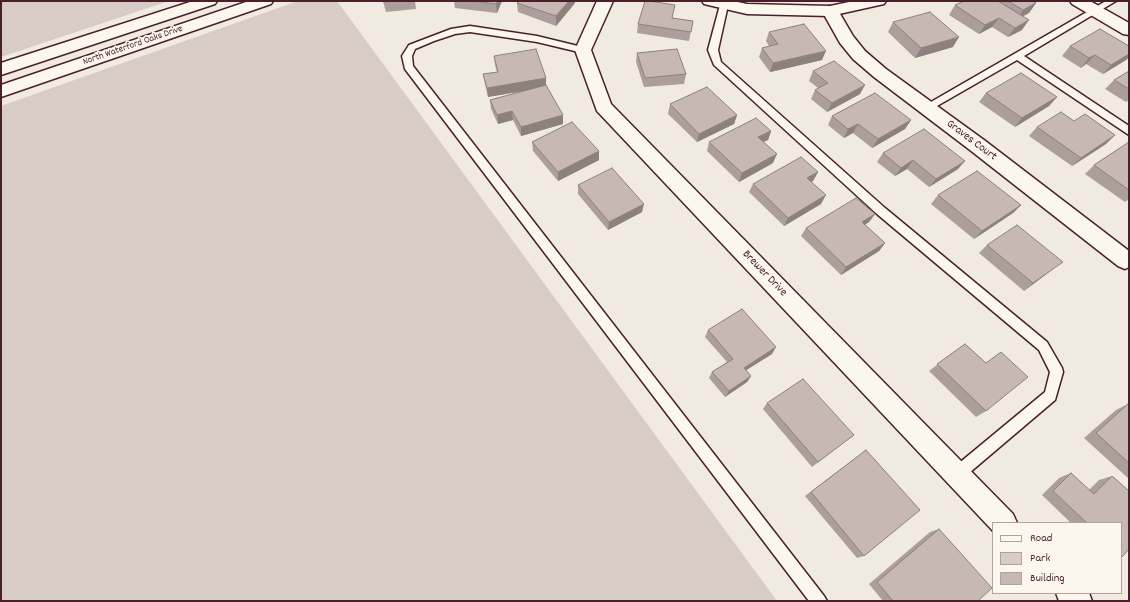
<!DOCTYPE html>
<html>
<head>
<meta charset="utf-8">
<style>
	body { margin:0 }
	#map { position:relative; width:1130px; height:602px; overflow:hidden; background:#f0eae0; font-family:Dekko,sans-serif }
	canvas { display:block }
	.frame { position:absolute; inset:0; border:2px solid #4a1f2b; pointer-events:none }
	.legend { position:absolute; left:992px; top:522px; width:130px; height:72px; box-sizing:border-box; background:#fbf7ec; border:1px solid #b4a19f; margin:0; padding:5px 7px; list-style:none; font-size:12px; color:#4a1f2b }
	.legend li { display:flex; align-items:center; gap:8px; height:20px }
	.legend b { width:20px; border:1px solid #b4a19f }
</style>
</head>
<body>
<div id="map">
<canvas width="1130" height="602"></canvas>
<div class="frame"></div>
<ul class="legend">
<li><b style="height:5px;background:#fbf7ec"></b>Road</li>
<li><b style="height:11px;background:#d8ccc6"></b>Park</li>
<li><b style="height:11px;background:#c8b8b3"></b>Building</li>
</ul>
</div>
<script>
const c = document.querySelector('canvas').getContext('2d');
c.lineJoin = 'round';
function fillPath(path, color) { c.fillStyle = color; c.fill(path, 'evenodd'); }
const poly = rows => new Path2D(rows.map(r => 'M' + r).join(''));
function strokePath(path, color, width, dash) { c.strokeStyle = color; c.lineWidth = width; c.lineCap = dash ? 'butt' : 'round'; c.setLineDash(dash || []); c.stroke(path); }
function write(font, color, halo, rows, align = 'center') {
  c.font = font + ' Dekko,sans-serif'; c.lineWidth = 3.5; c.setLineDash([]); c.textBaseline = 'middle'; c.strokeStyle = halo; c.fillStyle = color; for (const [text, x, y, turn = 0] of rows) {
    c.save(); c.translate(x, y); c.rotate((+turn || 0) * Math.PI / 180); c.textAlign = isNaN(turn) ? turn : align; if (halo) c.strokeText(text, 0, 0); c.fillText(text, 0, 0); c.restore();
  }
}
fillPath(poly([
	[1,1,169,1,1,57],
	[298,1,337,1,777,601,1,601,1,106]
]), '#d8ccc6');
const lane = poly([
	[1106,1,1116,1,1024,56,1129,126,1129,135,1017,60,930,110,924,110,922,108,924,106,1106,1],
	[724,2,728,5,718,50,721,62,885,208,1047,342,1062,368,1063,372,1055,400,962,479,957,481,952,479,950,474,952,469,1045,392,1050,372,1039,350,877,214,714,65,708,50,720,5,724,2],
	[470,26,537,36,586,48,588,50,583,53,537,42,470,32,455,34,434,41,415,49,412,56,413,66,824,596,827,601,809,601,405,69,402,56,409,45,451,29,470,26]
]);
const street = poly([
	[597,1,613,1,591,50,611,104,1013,514,1017,523,993,523,993,531,597,111,575,50,597,1],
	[1070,1,1090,1,1129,23,1129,35,1123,34,1072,4,1070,1],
	[830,6,836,7,853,36,865,51,886,69,984,140,1129,251,1129,267,1125,269,1118,266,970,150,874,77,853,59,840,43,822,11,824,7,830,6],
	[1056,593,1089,593,1092,601,1059,601,1056,593]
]);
const secondary = poly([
	[193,1,217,1,215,4,1,75,1,63,193,1],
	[249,1,273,1,271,4,1,97,1,85,249,1],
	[702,1,733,1,747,4,830,6,854,1,886,1,884,4,830,16,747,14,704,4,702,1]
]);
strokePath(lane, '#4a1f2b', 3);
strokePath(street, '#4a1f2b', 3);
strokePath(secondary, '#4a1f2b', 3);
fillPath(lane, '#fbf7ec');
fillPath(street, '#fbf7ec');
fillPath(secondary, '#fbf7ec');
fillPath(poly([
	[383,1,415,1,416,9,386,12],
	[454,1,502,1,497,13,455,8],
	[964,1,1032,1,1036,3,1029,13,1022,16,1022,30,1008,37,992,27,979,34,949,15,955,5],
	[517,3,575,3,556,26,518,12],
	[675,5,672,18,693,21,689,41,637,33,638,24],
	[893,22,953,47,915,58,888,32],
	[769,32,822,60,770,72,759,57,762,48,769,46,766,41],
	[1070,46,1129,46,1129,57,1126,60,1103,74,1086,64,1081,68,1062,56],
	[637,53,686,74,684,84,644,87,636,62],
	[494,56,546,85,563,115,563,124,521,136,513,120,498,124,491,109,490,100,524,91,488,97,485,84,483,74,497,72,495,65],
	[813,71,860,94,827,112,811,99,815,90,818,88,809,81],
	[1129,71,1129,100,1126,102,1105,89,1114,80],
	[986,93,1057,97,1049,106,1015,127,979,102],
	[670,104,737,115,734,124,697,142,668,114],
	[832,116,911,120,905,129,872,148,853,133,844,138,828,125],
	[1037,127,1106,144,1072,166,1029,136],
	[771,131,768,140,763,142,773,163,739,182,707,151,709,142],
	[532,142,599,151,599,160,558,181,533,151],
	[1129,142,1129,199,1125,202,1085,174,1094,165],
	[883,153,958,169,929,187,907,169,895,176,877,162],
	[818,172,813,181,811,182,821,204,784,226,749,192,753,184],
	[578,185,642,212,608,230,578,194],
	[938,195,1021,205,1013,213,974,239,931,204],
	[875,214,869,222,865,225,885,243,879,251,841,275,801,236,806,228],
	[987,245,1053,269,1024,291,979,253],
	[708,330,772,354,746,370,751,376,747,382,725,397,709,378,712,372,727,362,705,337],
	[965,344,986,363,1001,352,986,411,976,417,929,371],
	[767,403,854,435,812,467,763,409],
	[1128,404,1129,405,1129,479,1084,438,1116,410],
	[866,450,864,556,857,558,805,496],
	[1071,473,1089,490,1099,480,1112,476,1129,491,1129,549,1122,557,1121,557,1121,523,1071,523,1042,495,1059,478],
	[939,529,978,601,883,601,869,584,930,532]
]), '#ac9e9a');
fillPath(poly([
	[498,1,502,1,497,13,496,4],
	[569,1,575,1,575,3,556,26,556,16],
	[1036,3,1029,13,1016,20,1023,10],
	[999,18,992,27,979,34,985,25],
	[1029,20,1022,30,1008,37,1015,28],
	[959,37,953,47,915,58,921,48],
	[826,51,822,60,770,72,773,63],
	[1129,54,1129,57,1126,60,1103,74,1111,65],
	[1095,55,1086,64,1081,68,1089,58],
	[546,78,546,87,488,97,487,88],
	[865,85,860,94,827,112,832,103],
	[1057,97,1049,106,1015,127,1022,118],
	[512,111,513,120,498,124,497,115],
	[563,115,563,124,521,136,521,127],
	[737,115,734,124,697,142,699,134],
	[911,120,905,129,872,148,878,139],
	[858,124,853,133,844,138,848,129],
	[771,131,768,140,755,146,758,137],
	[1115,135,1106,144,1072,166,1081,158],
	[599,151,599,160,558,181,558,172],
	[777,154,773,163,739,182,742,173],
	[913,160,907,169,895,176,901,168],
	[965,161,958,169,929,187,936,179],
	[818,172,813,181,802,187,807,178],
	[826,195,821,204,784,226,788,218],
	[644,204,642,212,608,230,609,222],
	[1021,205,1013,213,974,239,982,231],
	[875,214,869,222,856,230,862,222],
	[885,243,879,251,841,275,846,267],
	[1063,262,1053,269,1024,291,1033,283],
	[776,347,772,354,740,374,744,368],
	[751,376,747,382,725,397,729,391]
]), '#8c817d');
const building = poly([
	[383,1,394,1,383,2,383,1],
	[474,1,498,1,496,4,474,1],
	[519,1,569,1,556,16,517,3,519,1],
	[645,1,649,1,675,5,672,18,693,21,691,32,638,24,645,1],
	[964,1,998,1,1029,20,1015,28,999,18,985,25,955,5,964,1],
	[1008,1,1032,1,1036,3,1023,10,1008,1],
	[930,12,959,37,921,48,893,22,930,12],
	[804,24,826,51,773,63,762,48,778,44,769,32,804,24],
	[1100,29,1129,46,1129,54,1111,65,1095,55,1089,58,1070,46,1100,29],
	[536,49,546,78,487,88,483,74,498,72,494,56,536,49],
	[677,49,686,74,645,78,637,53,677,49],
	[834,61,865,85,832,103,815,90,828,83,813,71,834,61],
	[1129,71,1129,89,1114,80,1129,71],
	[1021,73,1057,97,1022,118,986,93,1021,73],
	[546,85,563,115,521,127,512,111,497,115,490,100,546,85],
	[707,87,737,115,699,134,670,104,707,87],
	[875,93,911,120,878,139,858,124,848,129,832,116,875,93],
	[1061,112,1074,121,1085,114,1115,135,1081,158,1037,127,1061,112],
	[756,118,771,131,758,137,777,154,742,173,709,142,756,118],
	[572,122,599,151,558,172,532,142,572,122],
	[924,129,965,161,936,179,913,160,901,168,883,153,924,129],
	[1129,142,1129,190,1094,165,1129,142],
	[801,157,818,172,807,178,826,195,788,218,753,184,801,157],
	[612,168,644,204,609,222,578,185,612,168],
	[977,171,1021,205,982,231,938,195,977,171],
	[856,198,875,214,862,222,885,243,846,267,806,228,856,198],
	[1017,225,1063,262,1033,283,987,245,1017,225],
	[742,309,776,347,744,368,751,376,729,391,712,372,733,359,708,330,742,309],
	[965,344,986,363,1001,352,1028,377,986,411,937,364,965,344],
	[803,379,854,435,818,462,767,403,803,379],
	[1128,404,1129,405,1129,463,1096,433,1128,404],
	[866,450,920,510,864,556,811,492,866,450],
	[1071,473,1094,494,1112,476,1129,491,1129,549,1122,557,1121,555,1121,523,1087,523,1053,491,1071,473],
	[939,529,992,588,978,601,893,601,877,582,939,529]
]);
fillPath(building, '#c8b8b3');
strokePath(building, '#8c817d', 1);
write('10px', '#4a1f2b', '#fbf7ec', [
	["North Waterford Oaks Drive",133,46,-19]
]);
write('12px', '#4a1f2b', '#fbf7ec', [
	["Graves Court",971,141,37],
	["Brewer Drive",764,274,46]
]);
</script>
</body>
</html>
